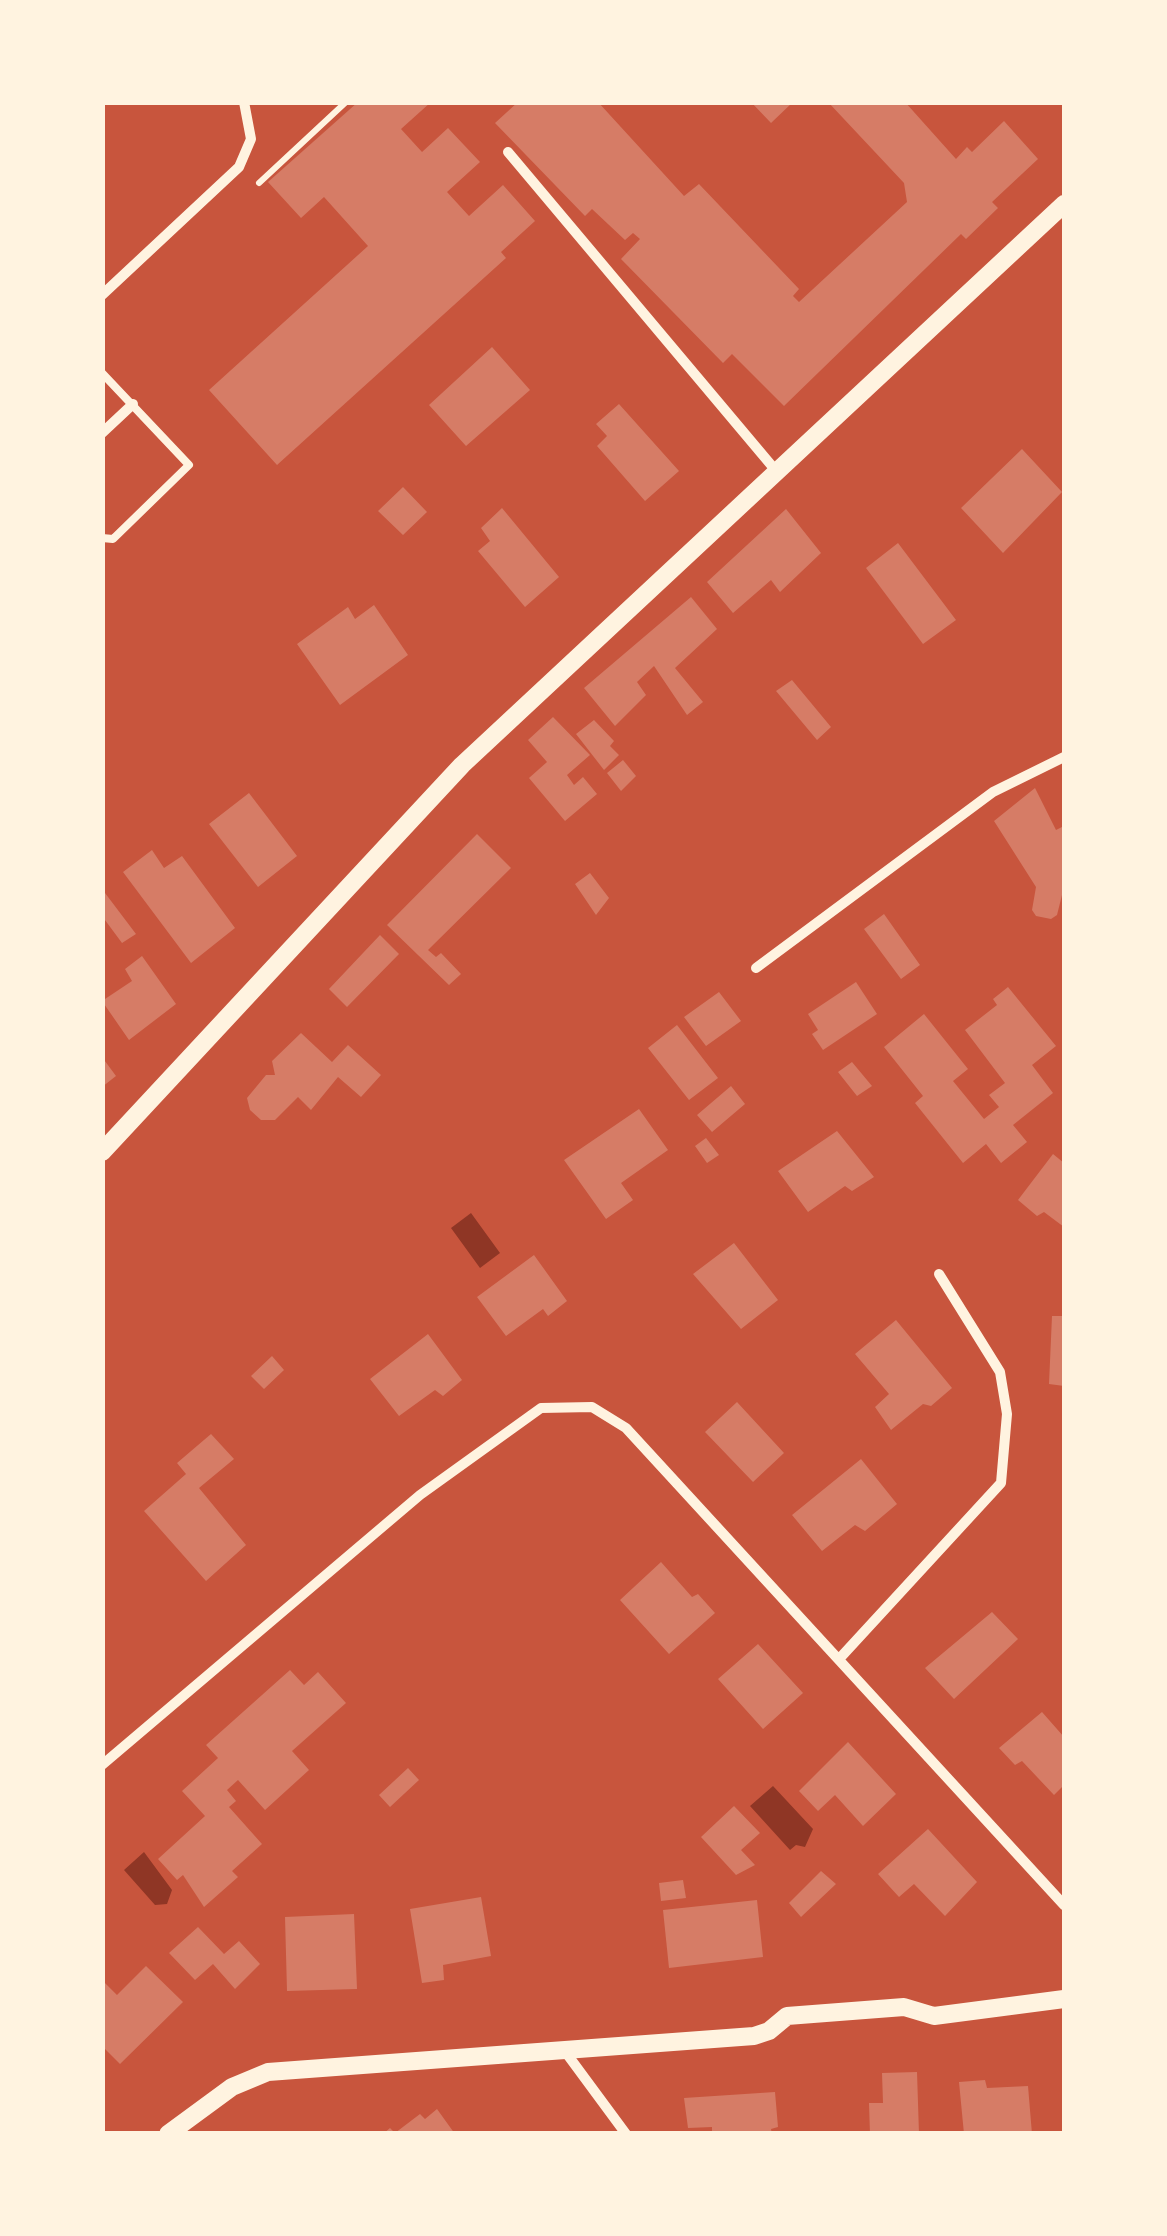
<!DOCTYPE html>
<html>
<head>
<meta charset="utf-8">
<style>
	body { margin:0 }
	#map { position:relative; width:1167px; height:2236px; overflow:hidden; background:#c8553d; font-family:"Archivo Narrow",sans-serif }
	canvas { display:block }
	.frame { position:absolute; inset:0; border:105px solid #fff3e0; pointer-events:none }
</style>
</head>
<body>
<div id="map">
<canvas width="1167" height="2236"></canvas>
<div class="frame"></div>
</div>
<script>
const c = document.querySelector('canvas').getContext('2d');
c.lineJoin = 'round';
function fillPath(path, color) { c.fillStyle = color; c.fill(path, 'evenodd'); }
const poly = rows => new Path2D(rows.map(r => 'M' + r).join(''));
function strokePath(path, color, width, dash) { c.strokeStyle = color; c.lineWidth = width; c.lineCap = dash ? 'butt' : 'round'; c.setLineDash(dash || []); c.stroke(path); }
fillPath(poly([
	[471,1213,500,1253,480,1268,451,1228],
	[773,1786,813,1829,805,1847,796,1845,790,1850,750,1806],
	[144,1852,172,1890,167,1904,155,1905,124,1870]
]), '#8f3625');
fillPath(poly([
	[358,102,431,102,401,129,422,152,448,128,480,162,447,192,469,216,503,185,535,221,501,252,506,258,277,465,209,390,368,246,324,197,301,218,268,182],
	[518,102,598,102,684,196,699,184,799,289,793,296,799,302,907,202,904,183,828,102,905,102,956,159,967,147,972,152,1004,121,1038,159,992,202,998,208,966,239,961,234,784,406,732,354,723,363,621,259,640,239,633,233,625,240,592,209,585,216,495,123],
	[751,102,793,102,771,123],
	[492,347,530,390,466,446,429,405],
	[619,404,679,471,645,501,597,446,607,436,596,424],
	[1022,449,1062,492,1003,553,961,508],
	[403,487,427,512,403,535,378,511],
	[502,508,559,577,525,607,478,551,490,541,481,528],
	[786,509,821,553,780,592,771,580,733,613,707,582],
	[898,543,956,620,923,644,866,568],
	[691,597,717,629,675,668,703,702,687,715,654,666,637,682,646,695,615,726,584,688],
	[374,605,408,655,340,705,297,644,348,607,355,619],
	[792,680,831,727,817,740,776,691],
	[553,717,590,755,567,775,574,785,583,777,597,794,565,821,529,778,547,762,528,740],
	[594,720,614,741,610,746,619,755,604,770,576,734],
	[623,760,636,776,621,791,607,773],
	[1035,788,1056,830,1064,826,1064,887,1057,915,1051,919,1036,916,1032,910,1036,887,994,821],
	[249,793,297,856,258,887,209,824],
	[477,834,511,868,428,950,436,957,441,953,461,974,449,985,387,925],
	[152,850,164,868,182,856,235,928,191,963,123,872],
	[590,873,609,898,596,915,575,884],
	[102,889,136,934,122,943,102,916],
	[884,914,920,965,901,979,864,929],
	[380,935,399,954,347,1007,329,989],
	[142,956,176,1004,129,1040,102,1001,132,981,125,969],
	[856,982,877,1014,823,1050,812,1034,818,1030,808,1014],
	[1008,987,1056,1046,1032,1065,1053,1093,1013,1125,1027,1142,1001,1163,986,1144,963,1163,915,1103,923,1096,884,1047,924,1014,968,1069,953,1081,984,1119,999,1107,989,1095,1005,1083,965,1030,997,1005,993,999],
	[719,992,741,1021,706,1046,684,1017],
	[677,1025,718,1078,689,1100,648,1048],
	[301,1033,332,1062,348,1045,381,1075,361,1097,338,1077,311,1110,298,1097,275,1120,261,1120,250,1110,247,1098,266,1075,275,1075,272,1061],
	[102,1057,116,1076,102,1087],
	[852,1062,872,1086,857,1096,838,1072],
	[731,1086,745,1104,712,1132,697,1115],
	[639,1109,668,1150,621,1183,633,1200,606,1219,564,1160],
	[837,1131,874,1177,852,1191,845,1186,808,1212,778,1171],
	[706,1138,719,1155,707,1163,695,1146],
	[1053,1154,1064,1163,1064,1227,1044,1212,1037,1216,1018,1200],
	[734,1243,778,1300,741,1329,693,1274],
	[534,1255,567,1301,548,1316,543,1309,506,1336,477,1297],
	[1052,1316,1064,1316,1064,1386,1049,1384],
	[896,1320,952,1388,931,1406,923,1404,891,1430,875,1407,889,1394,855,1354],
	[428,1334,462,1380,443,1396,435,1390,399,1416,370,1379],
	[272,1356,284,1370,264,1389,251,1376],
	[737,1402,784,1453,753,1482,705,1432],
	[211,1434,234,1459,199,1488,246,1545,206,1581,144,1511,186,1474,177,1463],
	[861,1459,897,1504,865,1531,855,1525,822,1551,792,1515],
	[661,1562,692,1597,698,1594,715,1613,669,1654,620,1600],
	[992,1612,1018,1639,954,1699,925,1668],
	[758,1644,803,1693,763,1729,718,1679],
	[290,1670,304,1685,318,1672,346,1703,292,1751,309,1770,265,1810,238,1780,227,1790,236,1801,229,1807,262,1844,232,1871,238,1877,204,1907,183,1875,177,1880,158,1859,205,1816,182,1791,218,1758,206,1745],
	[1042,1712,1064,1737,1064,1785,1054,1795,1022,1761,1015,1765,999,1748],
	[848,1742,896,1794,863,1826,835,1795,818,1811,799,1791],
	[408,1768,419,1780,390,1807,379,1795],
	[734,1806,760,1833,741,1850,755,1865,736,1875,701,1837],
	[928,1829,977,1882,945,1916,914,1884,899,1897,878,1874],
	[821,1871,836,1884,801,1917,789,1903],
	[683,1880,686,1898,661,1901,659,1883],
	[481,1897,491,1956,443,1965,444,1980,422,1983,410,1909],
	[757,1900,763,1957,669,1968,663,1910],
	[354,1914,357,1989,287,1991,285,1917],
	[198,1927,224,1954,239,1941,260,1964,235,1989,213,1964,195,1980,169,1953],
	[146,1966,183,2002,120,2064,102,2046,102,1980,117,1995],
	[917,2072,919,2134,870,2134,869,2103,883,2103,882,2073],
	[985,2080,987,2088,1028,2086,1032,2134,964,2134,959,2082],
	[775,2092,778,2127,771,2129,772,2134,712,2134,712,2127,688,2128,684,2098],
	[437,2109,455,2134,383,2134,390,2128,395,2133,420,2114,425,2119]
]), '#d67c66');
strokePath(poly([
	[259,183,346,102]
]), '#fff3e0', 6);
strokePath(poly([
	[102,373,189,465,113,539,102,538]
]), '#fff3e0', 8);
strokePath(poly([
	[508,152,777,472],
	[102,295,239,167,251,139,244,102],
	[102,433,133,404],
	[756,968,993,792,1064,757],
	[840,1658,1001,1483,1007,1414,1000,1372,939,1274],
	[102,1765,420,1495,541,1408,592,1407,626,1428,1064,1905],
	[564,2050,626,2134]
]), '#fff3e0', 10);
strokePath(poly([
	[102,1152,462,765,1064,204],
	[168,2134,232,2087,268,2072,754,2036,769,2031,787,2016,904,2007,934,2016,1064,1999]
]), '#fff3e0', 18);
</script>
</body>
</html>
